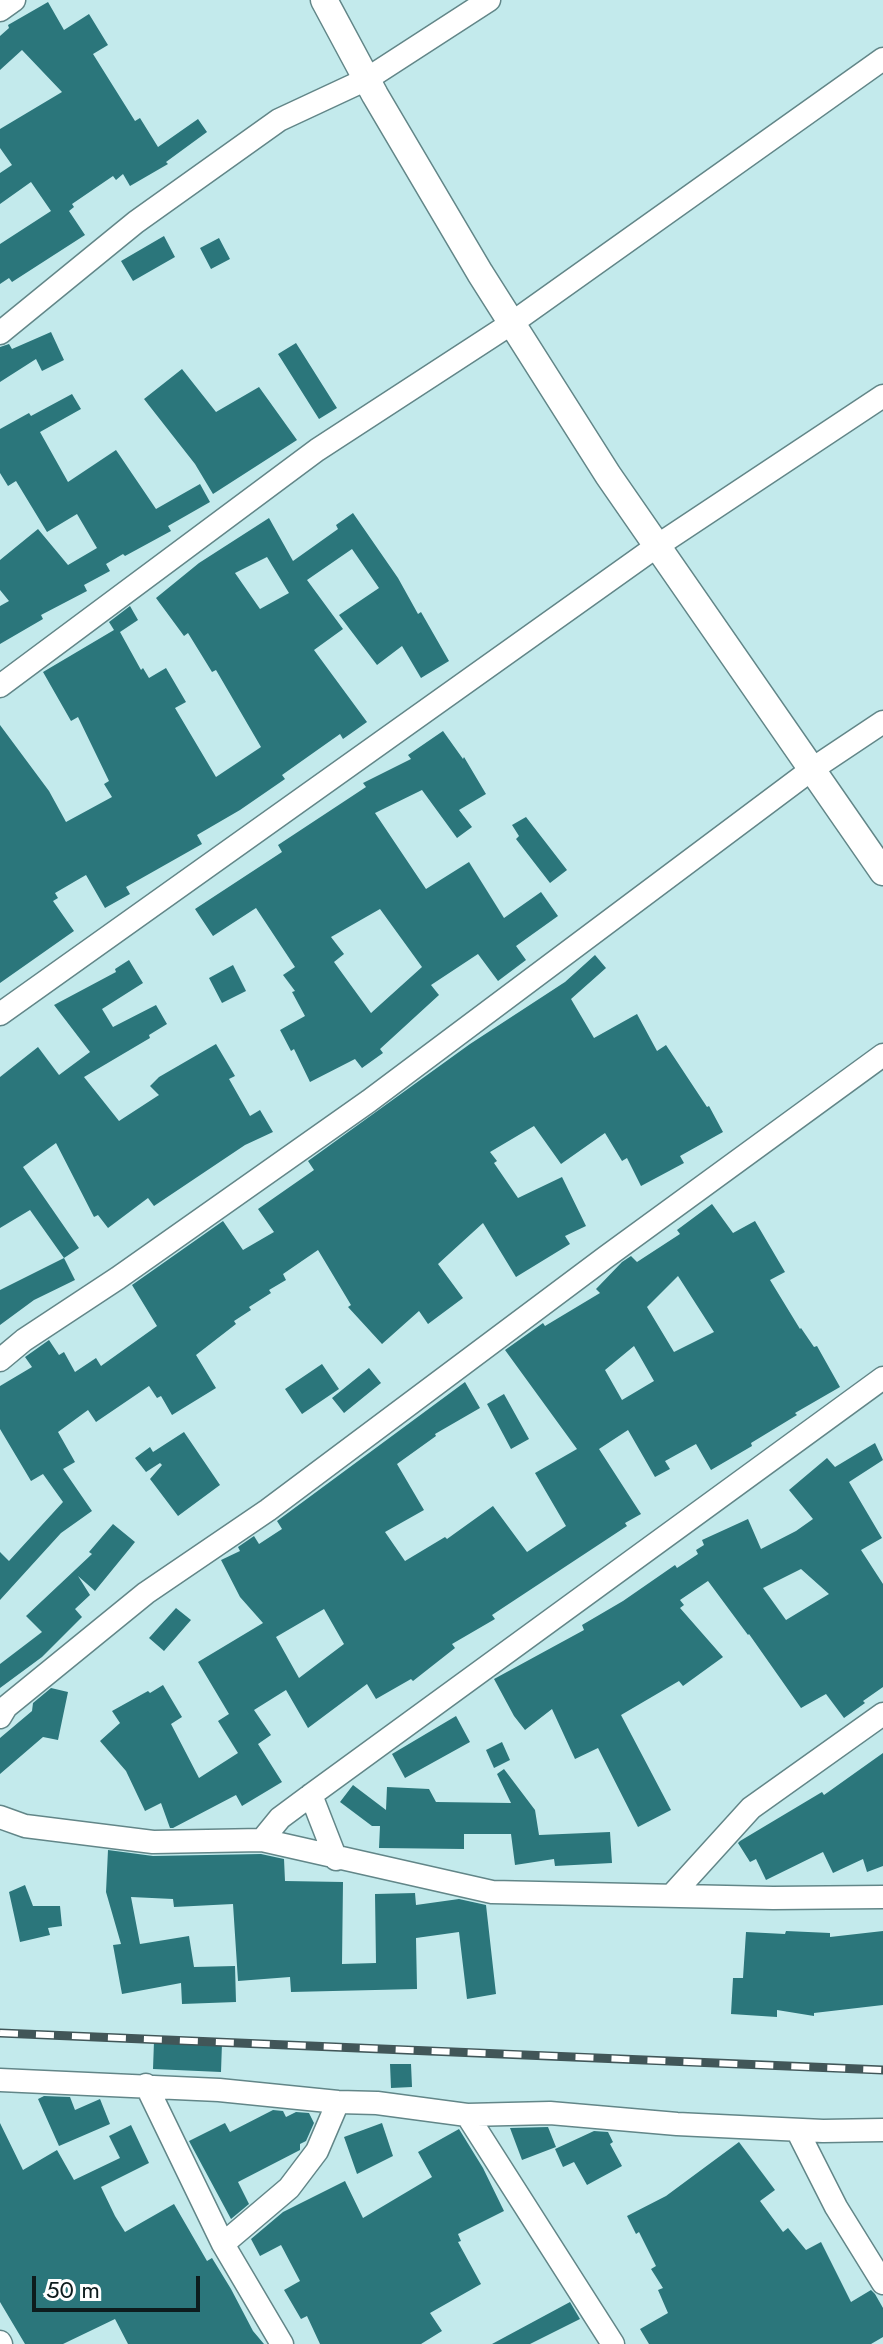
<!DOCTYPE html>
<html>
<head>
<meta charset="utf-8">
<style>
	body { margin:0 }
	#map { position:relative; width:883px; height:2344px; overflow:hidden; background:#c3eaec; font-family:Jost,sans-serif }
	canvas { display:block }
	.scale { position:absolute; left:32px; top:2276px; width:168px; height:36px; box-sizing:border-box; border:4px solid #0d1c1d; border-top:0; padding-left:10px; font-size:24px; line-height:28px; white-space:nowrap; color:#0d1c1d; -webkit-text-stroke:6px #fff; paint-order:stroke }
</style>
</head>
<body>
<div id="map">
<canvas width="883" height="2344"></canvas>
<div class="scale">50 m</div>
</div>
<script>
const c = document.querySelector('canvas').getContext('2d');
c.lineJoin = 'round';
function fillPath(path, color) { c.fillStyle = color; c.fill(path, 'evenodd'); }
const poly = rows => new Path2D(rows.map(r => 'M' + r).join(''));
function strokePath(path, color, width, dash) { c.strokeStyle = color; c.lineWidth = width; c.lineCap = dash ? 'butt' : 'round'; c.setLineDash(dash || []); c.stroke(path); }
fillPath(poly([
	[48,2,64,30,89,14,108,45,93,54,135,121,140,118,158,147,198,119,207,132,166,162,168,164,130,186,123,174,116,180,113,176,72,204,74,207,69,211,85,235,12,282,9,278,0,284,0,244,51,211,31,182,0,204,0,173,12,165,0,148,0,129,62,92,22,50,0,70,0,36,9,28,8,25],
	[164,236,175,257,133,281,121,261],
	[219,238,230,259,211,269,200,248],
	[51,332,64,360,42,371,36,359,0,382,0,347,9,344,12,349],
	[296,343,337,408,319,419,278,354],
	[182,369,216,412,259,387,297,440,213,494,195,464,144,399],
	[72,394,81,409,40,432,68,482,116,450,156,509,200,484,210,502,168,526,171,531,125,556,123,554,106,564,110,571,84,585,87,591,41,615,43,619,0,644,0,606,9,601,0,590,0,560,38,529,68,565,97,548,77,514,47,532,16,481,8,486,0,473,0,429,29,413,31,416],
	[353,513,398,578,418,614,421,612,449,661,421,678,402,646,377,665,339,615,379,588,352,549,307,580,343,629,314,650,367,722,343,739,340,734,282,775,285,779,240,810,197,835,202,844,126,887,130,894,105,908,86,875,55,893,58,898,53,901,74,931,0,983,0,725,49,791,66,822,112,797,104,784,109,781,78,717,71,721,43,672,114,630,109,622,130,606,138,620,120,632,141,670,143,668,149,678,166,668,186,702,175,708,216,777,261,747,216,670,212,672,188,633,184,636,156,598,199,563,269,518,293,561,338,529,336,525],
	[267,557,289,593,260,609,235,573],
	[443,731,463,759,464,757,486,794,459,810,472,827,457,838,422,790,375,813,426,889,469,862,504,918,541,892,558,916,516,946,526,960,498,981,478,954,431,985,439,995,380,1049,383,1053,362,1068,355,1059,310,1082,294,1049,291,1051,280,1030,305,1016,292,992,295,991,283,975,295,967,256,908,213,936,195,909,282,852,278,845,366,787,363,783,411,759,408,755],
	[380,909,422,967,371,1013,334,962,344,954,331,937],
	[526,817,567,870,550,883,516,839,519,836,512,825],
	[595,955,606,968,571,999,594,1038,637,1014,657,1051,666,1045,707,1107,709,1106,723,1132,680,1156,684,1163,641,1186,627,1158,622,1161,605,1133,561,1164,534,1126,490,1152,497,1161,494,1163,518,1198,562,1177,586,1226,565,1236,570,1244,516,1277,483,1223,438,1264,463,1298,428,1324,419,1311,382,1344,348,1307,351,1305,318,1250,283,1274,286,1280,269,1290,271,1293,249,1307,251,1310,234,1321,236,1324,196,1355,216,1388,172,1415,161,1396,157,1398,149,1386,96,1422,88,1410,58,1432,75,1462,63,1469,92,1511,61,1533,0,1600,0,1552,9,1561,63,1502,43,1474,31,1481,0,1429,0,1386,32,1367,25,1357,49,1340,59,1355,64,1352,75,1372,96,1358,101,1366,157,1326,132,1285,223,1221,243,1250,274,1232,258,1209,314,1170,308,1161,470,1044,565,982],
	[129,960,143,983,102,1009,113,1027,156,1005,167,1024,149,1035,150,1038,84,1077,119,1121,159,1095,150,1086,159,1077,216,1044,235,1076,229,1079,250,1116,260,1110,273,1132,245,1145,154,1206,148,1198,108,1228,98,1215,94,1217,56,1143,23,1167,79,1248,64,1258,75,1280,34,1300,0,1325,0,1290,64,1258,30,1210,0,1228,0,1077,38,1047,59,1075,90,1052,54,1005,116,972,115,969],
	[233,965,246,991,222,1003,209,978],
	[712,1204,733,1233,755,1221,785,1272,770,1280,800,1329,801,1328,814,1347,817,1346,840,1387,795,1413,797,1415,751,1443,752,1446,711,1470,696,1444,665,1461,670,1469,655,1477,628,1430,599,1449,641,1514,625,1523,627,1526,492,1615,495,1619,452,1644,455,1648,413,1681,411,1679,376,1699,367,1684,308,1728,286,1690,254,1710,271,1735,258,1744,282,1782,242,1806,236,1795,173,1828,170,1828,161,1803,145,1811,126,1771,100,1741,120,1723,112,1711,148,1691,150,1693,163,1685,182,1717,171,1724,199,1778,238,1753,218,1721,229,1714,198,1662,263,1623,240,1597,221,1560,240,1551,238,1547,254,1536,259,1544,282,1529,277,1521,465,1382,480,1408,435,1434,436,1436,397,1464,424,1510,385,1532,405,1561,445,1537,447,1539,493,1506,527,1552,566,1526,535,1473,577,1449,505,1350,543,1323,545,1326,600,1293,596,1289,622,1262,631,1256,637,1262,680,1234,677,1230],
	[678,1276,714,1332,674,1352,647,1307],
	[634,1346,654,1381,622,1400,605,1370],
	[324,1609,344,1644,299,1678,276,1637],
	[322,1364,339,1389,302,1414,285,1389],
	[369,1368,381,1383,344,1413,332,1398],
	[504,1394,529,1439,511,1449,487,1404],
	[184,1432,220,1485,178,1516,150,1479,162,1465,160,1463,146,1472,135,1458,150,1447,153,1452],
	[875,1443,883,1460,849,1482,882,1538,861,1550,883,1584,883,1687,863,1701,865,1703,844,1718,826,1694,801,1708,749,1634,748,1635,708,1581,680,1600,684,1605,680,1608,723,1657,683,1686,679,1681,621,1715,671,1810,638,1827,598,1748,575,1759,552,1709,525,1730,514,1716,494,1679,584,1630,582,1625,623,1601,675,1565,677,1568,698,1554,696,1550,704,1545,702,1540,748,1519,761,1549,796,1531,813,1519,789,1490,827,1458,835,1467],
	[801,1569,829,1594,786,1620,763,1588],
	[113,1524,135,1542,95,1591,78,1576,90,1595,75,1609,82,1617,42,1657,0,1688,0,1664,42,1632,26,1616,92,1554,89,1552],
	[176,1608,191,1620,164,1651,149,1638],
	[51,1688,68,1692,58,1740,43,1737,0,1774,0,1738,32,1711,33,1703],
	[456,1716,470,1742,405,1778,392,1754],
	[502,1742,510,1760,494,1768,486,1750],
	[883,1753,883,1866,867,1872,863,1859,833,1873,823,1852,766,1880,756,1859,750,1862,738,1843,740,1841,822,1792,824,1795],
	[504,1769,535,1810,539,1835,610,1832,612,1863,555,1866,554,1859,515,1865,511,1834,464,1834,464,1849,379,1848,380,1826,372,1826,340,1802,353,1785,386,1810,387,1787,429,1789,436,1802,511,1803,497,1774],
	[108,1850,153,1856,261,1854,284,1859,285,1881,343,1882,342,1964,376,1963,375,1894,415,1893,416,1905,459,1899,486,1905,496,1994,467,1999,459,1932,416,1938,417,1989,291,1992,290,1977,238,1981,233,1904,174,1907,173,1899,131,1897,140,1944,189,1936,194,1967,235,1966,236,2002,182,2004,181,1983,122,1994,113,1945,121,1944,106,1892],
	[25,1885,33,1906,60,1906,62,1926,48,1928,50,1935,20,1942,9,1892],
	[786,1931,830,1933,830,1937,883,1931,883,2005,814,2013,814,2016,777,2010,777,2017,731,2014,733,1978,743,1978,746,1932,785,1934],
	[154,2041,222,2043,221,2072,153,2069],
	[390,2064,411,2064,412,2087,391,2088],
	[44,2096,70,2097,75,2110,100,2099,110,2124,59,2146,38,2099],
	[273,2110,283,2111,286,2117,296,2112,309,2113,314,2123,306,2141,300,2144,300,2150,238,2182,249,2204,231,2219,189,2141,225,2123,230,2132],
	[0,2123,23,2170,57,2150,74,2180,120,2158,109,2136,131,2125,149,2163,101,2187,115,2216,125,2232,174,2204,207,2261,212,2258,231,2289,253,2331,264,2344,128,2344,115,2319,63,2344,25,2344,0,2302],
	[382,2123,393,2156,357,2174,344,2137],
	[548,2127,556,2147,522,2160,510,2128],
	[459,2129,483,2168,504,2211,458,2234,461,2241,458,2242,481,2284,430,2313,442,2331,421,2344,320,2344,307,2316,301,2319,284,2290,300,2281,281,2245,260,2256,251,2239,283,2212,345,2181,363,2218,432,2177,418,2152],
	[594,2131,608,2132,613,2142,610,2144,622,2166,587,2185,574,2162,563,2167,555,2149],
	[739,2142,775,2190,760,2201,783,2232,788,2228,806,2250,821,2242,851,2302,871,2290,875,2294,883,2308,883,2337,871,2344,649,2344,640,2329,668,2313,658,2290,663,2288,651,2269,656,2266,639,2232,636,2234,627,2216,666,2196],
	[570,2302,580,2319,530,2344,492,2344]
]), '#2b767b');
const minor = poly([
	[0,10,14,0],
	[0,333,136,222,279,120,367,79,489,0],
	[0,686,317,450,512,323,883,59],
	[0,1014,657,546,883,396],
	[0,1360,24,1340,118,1278,369,1101,811,770,883,722],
	[0,1717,6,1707,146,1593,268,1510,606,1257,883,1055],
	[311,1795,336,1859],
	[0,1817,25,1826,153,1842,262,1840,492,1892,773,1898,883,1897],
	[262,1840,280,1818,311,1795,883,1378],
	[672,1895,751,1808,883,1714],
	[0,2080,219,2090,338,2102,377,2103,467,2115,550,2113,677,2124,823,2131,883,2130],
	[146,2085,223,2244,282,2344],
	[467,2115,613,2344],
	[797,2130,836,2207,883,2283],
	[223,2244,289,2188,317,2151,338,2102],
	[0,2342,1,2344]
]);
const tertiary = poly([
	[324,0,375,95,480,273,608,475,883,872]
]);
strokePath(minor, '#628688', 25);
strokePath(tertiary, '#628688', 29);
strokePath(minor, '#fff', 22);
strokePath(tertiary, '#fff', 26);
const rail = poly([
	[0,2033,883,2070]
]);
strokePath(rail, '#415658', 9);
strokePath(rail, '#fff', 6, [18]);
</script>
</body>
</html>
